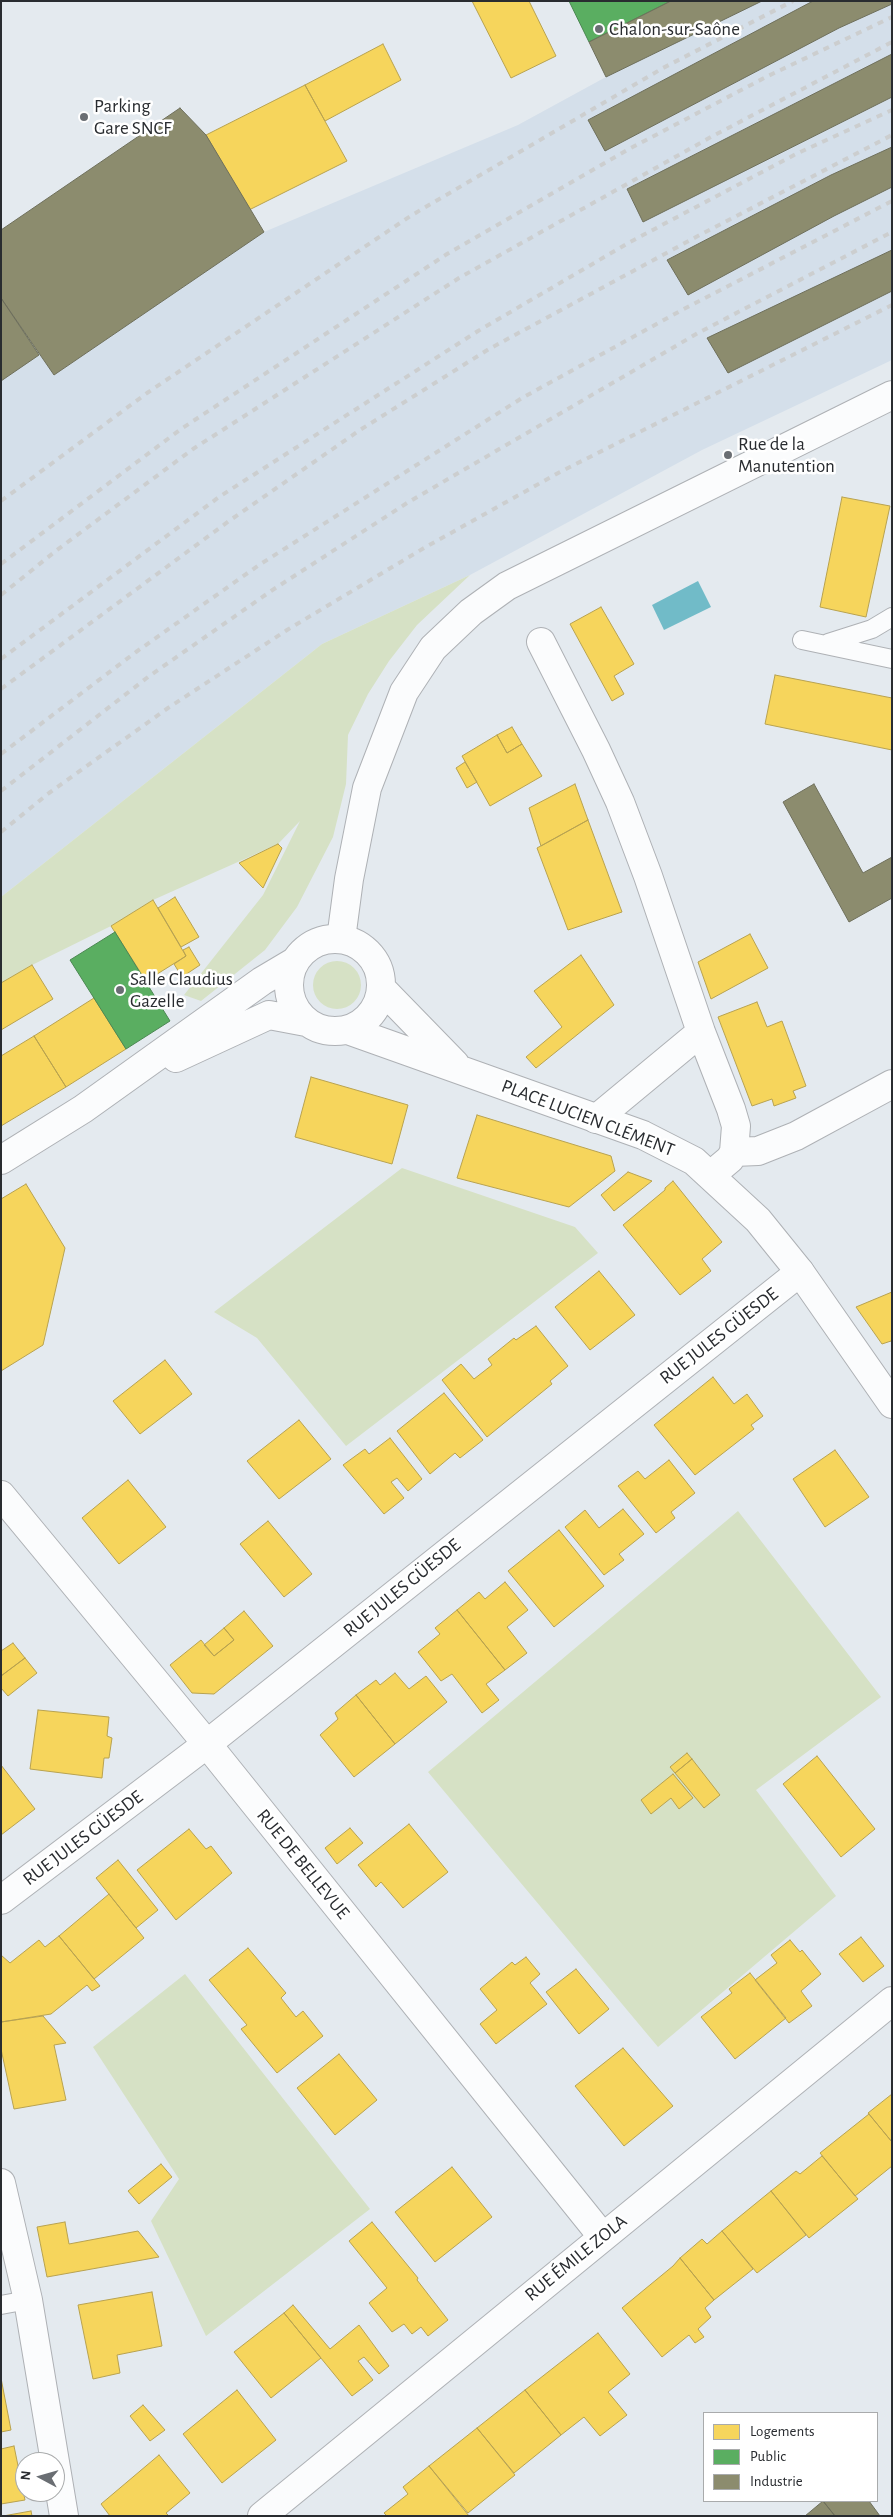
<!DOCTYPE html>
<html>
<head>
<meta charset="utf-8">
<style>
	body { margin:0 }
	#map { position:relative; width:893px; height:2517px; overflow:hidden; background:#e4eaef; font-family:"Alegreya Sans",sans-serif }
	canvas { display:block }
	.frame { position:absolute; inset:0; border:2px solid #292c30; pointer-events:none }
	.legend { position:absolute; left:703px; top:2412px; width:175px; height:90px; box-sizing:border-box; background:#fff; border:1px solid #a9abac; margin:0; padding:6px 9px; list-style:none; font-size:15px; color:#292c30 }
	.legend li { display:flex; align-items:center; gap:10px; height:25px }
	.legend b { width:25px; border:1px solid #a9abac }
	.north { position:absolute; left:15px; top:2452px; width:50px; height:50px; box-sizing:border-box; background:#fff; border:1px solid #a9abac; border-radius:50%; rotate:276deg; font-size:14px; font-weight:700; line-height:20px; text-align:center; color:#292c30 }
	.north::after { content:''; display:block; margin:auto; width:18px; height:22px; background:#6a6e73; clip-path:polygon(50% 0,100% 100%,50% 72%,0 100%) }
</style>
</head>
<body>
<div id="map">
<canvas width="893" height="2517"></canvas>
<div class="frame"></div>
<ul class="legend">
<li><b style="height:14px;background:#f6d55c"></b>Logements</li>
<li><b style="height:14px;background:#5aae61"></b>Public</li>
<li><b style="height:14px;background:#8c8c6e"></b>Industrie</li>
</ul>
<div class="north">N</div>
</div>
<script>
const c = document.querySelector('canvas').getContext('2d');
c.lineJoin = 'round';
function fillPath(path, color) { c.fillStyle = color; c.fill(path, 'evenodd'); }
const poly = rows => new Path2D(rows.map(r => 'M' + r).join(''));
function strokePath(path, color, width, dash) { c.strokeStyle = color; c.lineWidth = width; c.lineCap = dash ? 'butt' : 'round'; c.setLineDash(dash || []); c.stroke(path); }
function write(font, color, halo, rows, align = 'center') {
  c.font = font + ' "Alegreya Sans",sans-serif'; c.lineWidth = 5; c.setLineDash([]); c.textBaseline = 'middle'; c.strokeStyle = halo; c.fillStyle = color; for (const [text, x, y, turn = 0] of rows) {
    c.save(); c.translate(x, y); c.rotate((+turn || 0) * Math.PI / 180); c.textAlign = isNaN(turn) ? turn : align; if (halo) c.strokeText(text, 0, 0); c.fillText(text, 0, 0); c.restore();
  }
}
fillPath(poly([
	[569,1,892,1,892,360,702,450,470,575,322,644,1,897,1,298,54,375,264,232,518,125,606,77]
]), '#d4dfea');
fillPath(poly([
	[470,575,417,625,389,661,368,694,348,735,346,784,333,837,297,907,265,950,201,1001,184,995,263,895,300,821,278,844,153,900,111,926,32,965,1,983,1,897,322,644],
	'313 985a24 24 0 1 1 48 0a24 24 0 1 1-48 0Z',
	[402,1168,575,1227,598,1253,346,1446,257,1338,214,1312],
	[738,1511,881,1697,756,1790,836,1896,658,2047,428,1772],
	[185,1974,370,2209,206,2336,151,2221,179,2179,93,2047]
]), '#d6e1c5');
fillPath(poly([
	[698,581,711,607,664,630,652,605]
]), '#71bbc8');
const homes = poly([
	[472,1,529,1,556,56,511,78,472,1],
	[383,44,401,80,325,121,305,85,383,44],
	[305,85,347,161,249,210,206,135,305,85],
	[842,497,890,506,866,617,820,607,842,497],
	[601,607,634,664,614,676,624,694,612,701,570,624,601,607],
	[775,675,892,698,892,750,765,724,775,675],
	[512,727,522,744,507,753,497,735,512,727],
	[497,735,507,753,522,744,542,776,490,806,462,756,497,735],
	[465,762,477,782,467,788,456,768,465,762],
	[575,784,588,820,541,846,529,808,575,784],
	[588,820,622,912,568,930,537,848,588,820],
	[278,844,282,848,263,888,239,863,278,844],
	[175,897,199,937,181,947,158,908,175,897],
	[153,900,186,956,146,981,111,926,153,900],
	[750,934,768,968,711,999,698,962,750,934],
	[189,947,200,965,182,977,174,964,186,956,183,950,189,947],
	[581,955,614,1005,536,1068,526,1057,562,1027,534,991,581,955],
	[32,965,53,999,1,1030,1,983,32,965],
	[94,998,126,1049,66,1087,34,1036,94,998],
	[757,1002,767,1027,782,1021,806,1086,793,1091,796,1098,774,1106,772,1099,752,1106,718,1017,757,1002],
	[34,1036,66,1087,1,1126,1,1056,34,1036],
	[311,1077,408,1105,392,1164,295,1137,311,1077],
	[477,1115,611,1156,615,1171,569,1207,457,1178,477,1115],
	[628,1172,652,1181,614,1211,601,1195,628,1172],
	[673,1181,722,1242,702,1259,711,1271,680,1295,623,1225,665,1190,665,1188,673,1181],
	[26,1184,65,1248,43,1345,1,1371,1,1199,26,1184],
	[599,1271,635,1315,590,1350,555,1307,599,1271],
	[892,1292,892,1343,891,1341,882,1344,856,1307,892,1292],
	[536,1326,568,1366,550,1381,552,1384,487,1437,442,1380,461,1364,474,1379,492,1365,488,1359,514,1338,516,1340,536,1326],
	[165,1360,192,1394,140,1434,113,1401,165,1360],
	[713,1377,734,1404,747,1394,763,1416,751,1425,754,1429,695,1475,654,1425,713,1377],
	[444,1393,483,1440,460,1458,455,1453,430,1474,397,1431,444,1393],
	[299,1420,331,1459,279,1499,247,1461,299,1420],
	[390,1438,422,1479,408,1491,397,1478,391,1482,404,1498,384,1514,343,1465,365,1449,369,1454,390,1438],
	[835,1450,869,1497,825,1527,793,1479,835,1450],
	[669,1460,695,1493,671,1512,675,1518,656,1533,618,1486,638,1471,645,1479,669,1460],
	[128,1480,166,1527,119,1564,82,1518,128,1480],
	[623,1509,644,1534,619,1554,624,1560,604,1575,565,1527,585,1510,599,1528,623,1509],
	[268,1521,312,1574,284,1597,240,1544,268,1521],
	[559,1530,604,1586,554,1627,508,1571,559,1530],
	[505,1582,528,1610,507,1627,527,1653,505,1670,457,1610,479,1592,485,1599,505,1582],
	[457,1610,505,1670,486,1684,499,1700,482,1713,452,1674,441,1681,418,1652,440,1634,435,1628,457,1610],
	[244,1611,273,1646,214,1694,192,1693,170,1665,201,1640,214,1656,234,1640,224,1628,244,1611],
	[224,1628,234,1640,214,1656,204,1645,224,1628],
	[13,1643,25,1658,1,1676,1,1651,13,1643],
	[25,1658,37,1673,8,1696,1,1688,1,1676,25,1658],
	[395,1673,409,1689,426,1676,447,1702,395,1744,356,1695,376,1680,380,1685,395,1673],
	[356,1695,395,1744,354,1777,320,1735,338,1719,335,1713,356,1695],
	[38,1710,109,1717,107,1736,112,1738,109,1758,104,1758,102,1778,30,1769,38,1710],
	[687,1753,692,1759,675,1773,670,1767,687,1753],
	[817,1756,875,1829,841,1857,783,1784,817,1756],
	[692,1759,720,1795,704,1808,675,1773,692,1759],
	[1,1765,35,1809,1,1835,1,1765],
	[673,1774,693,1798,679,1809,671,1798,651,1814,641,1800,673,1774],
	[409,1824,448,1872,403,1908,381,1882,376,1887,358,1865,409,1824],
	[350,1828,363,1843,337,1864,325,1848,350,1828],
	[189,1829,206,1849,211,1846,232,1873,176,1920,137,1870,189,1829],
	[118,1860,158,1910,136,1928,96,1878,118,1860],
	[109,1894,144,1938,94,1979,59,1936,109,1894],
	[59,1936,100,1986,92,1991,87,1985,51,2014,1,2022,1,1955,10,1963,39,1940,45,1947,59,1936],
	[861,1937,884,1966,863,1982,839,1954,861,1937],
	[790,1940,800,1952,802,1950,821,1974,801,1991,812,2006,789,2023,755,1980,777,1963,771,1955,790,1940],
	[248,1948,286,1993,281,1998,296,2017,303,2011,323,2036,277,2073,241,2029,247,2025,209,1980,248,1948],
	[526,1957,540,1974,530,1983,547,2004,496,2044,480,2024,497,2010,480,1989,512,1962,515,1965,526,1957],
	[576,1969,609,2009,579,2034,546,1992,576,1969],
	[750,1973,786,2018,735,2059,701,2017,732,1993,729,1989,750,1973],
	[43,2016,66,2043,54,2045,66,2100,14,2109,1,2049,1,2022,43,2016],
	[623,2048,673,2106,624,2146,575,2086,623,2048],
	[339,2054,377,2100,335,2135,297,2088,339,2054],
	[892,2094,892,2142,868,2113,892,2094],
	[869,2114,892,2142,892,2166,855,2196,820,2153,869,2114],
	[822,2156,858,2199,809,2238,771,2191,796,2171,800,2174,822,2156],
	[161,2164,172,2177,139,2204,128,2191,161,2164],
	[452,2167,492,2217,435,2262,395,2212,452,2167],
	[771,2191,806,2235,757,2273,722,2231,771,2191],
	[65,2222,69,2244,138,2231,159,2257,47,2277,37,2227,65,2222],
	[372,2222,418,2278,417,2280,448,2320,428,2336,421,2327,412,2334,404,2324,392,2332,369,2303,387,2288,349,2241,372,2222],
	[722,2231,753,2269,714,2300,680,2258,702,2239,707,2244,722,2231],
	[680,2258,714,2300,705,2308,711,2317,698,2329,704,2337,695,2343,689,2335,662,2357,622,2308,673,2266,680,2258],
	[152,2292,162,2346,117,2355,120,2373,93,2379,78,2305,152,2292],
	[293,2305,330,2349,359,2325,389,2366,379,2374,364,2357,358,2361,373,2380,352,2396,284,2313,293,2305],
	[284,2313,321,2358,271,2398,234,2352,284,2313],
	[598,2333,630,2374,608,2392,627,2415,600,2436,584,2417,561,2435,525,2390,598,2333],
	[1,2378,11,2430,1,2432,1,2378],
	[237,2390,276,2440,222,2483,183,2434,237,2390],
	[525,2390,561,2435,514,2473,477,2428,525,2390],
	[143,2405,165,2430,150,2441,130,2416,143,2405],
	[477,2428,515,2475,468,2513,429,2466,477,2428],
	[14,2446,25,2500,1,2504,1,2449,14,2446],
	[159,2455,190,2493,166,2513,169,2516,110,2516,101,2504,159,2455],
	[429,2466,469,2516,387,2516,384,2513,408,2494,403,2487,429,2466],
	[31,2511,32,2516,3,2516,31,2511]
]);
fillPath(homes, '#f6d55c');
strokePath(homes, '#b8a24f', 1);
const public = poly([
	[569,1,671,1,589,42,569,1],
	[115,932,170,1021,126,1049,70,960,115,932]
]);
fillPath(public, '#5aae61');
strokePath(public, '#4b8752', 1);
const industry = poly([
	[671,1,762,1,606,77,589,42,671,1],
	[813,1,892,1,892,4,839,28,605,151,588,120,813,1],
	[892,54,892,97,643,222,627,189,892,54],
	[180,108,206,135,264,232,54,375,1,298,1,230,180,108],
	[892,147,892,187,834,216,688,295,667,260,831,175,892,147],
	[892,250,892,291,728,373,707,338,892,250],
	[1,298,39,355,1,381,1,298],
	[814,784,863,873,892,857,892,898,849,922,783,802,814,784],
	[823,2501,835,2516,805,2516,823,2501],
	[823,2501,869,2501,880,2516,835,2516,823,2501]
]);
fillPath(industry, '#8c8c6e');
strokePath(industry, '#6e6f5b', 1);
const service = poly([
	[802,640,892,659],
	[828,643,872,629,892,617],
	[1,2305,28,2300]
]);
const minor = poly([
	[541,642,596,750,620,802,648,876,701,1032,731,1109,736,1126,734,1152,730,1159,711,1175],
	[341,939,349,879,367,788,404,692,433,648,471,612,507,586,892,395],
	[596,1119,701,1032],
	[734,1152,758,1151,796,1136,892,1084],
	[1,1495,207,1744,602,2236],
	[1,1900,207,1744,800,1272],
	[1,2183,28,2300,55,2462],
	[55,2462,64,2516],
	[262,2516,892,2001]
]);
const tertiary = poly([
	'289 985a46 46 0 1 1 92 0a46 46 0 1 1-92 0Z',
	[381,988,455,1064],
	[348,1030,643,1135,694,1161,758,1220,800,1272,892,1404],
	[176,1058,269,1015,306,1022],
	[1,1160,83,1109,262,981,294,962]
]);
strokePath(service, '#aeb1b5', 20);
strokePath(minor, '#aeb1b5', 30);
strokePath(tertiary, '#aeb1b5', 30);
strokePath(service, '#fbfcfd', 18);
strokePath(minor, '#fbfcfd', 28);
strokePath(tertiary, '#fbfcfd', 28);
strokePath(poly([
	[1,501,147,393,412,215,663,68,793,1],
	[1,564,181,429,447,254,629,149,768,76,892,17],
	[1,595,57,550,193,449,459,278,711,137,892,42],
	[1,659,219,497,478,331,630,242,796,154,892,110],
	[1,689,229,521,360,430,489,349,696,237,892,135],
	[1,754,136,652,259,565,522,398,682,310,892,201],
	[1,791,148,677,271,591,407,503,698,333,892,232],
	[1,832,49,793,168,708,287,630,424,548,560,472,892,305]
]), '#cccecf', 4, [6, 6]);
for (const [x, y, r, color] of [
	[599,29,5,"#6a6e73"],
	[84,117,5,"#6a6e73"],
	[728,455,5,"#6a6e73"],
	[120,990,5,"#6a6e73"]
]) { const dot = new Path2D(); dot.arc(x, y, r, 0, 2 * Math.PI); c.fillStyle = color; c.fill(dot); strokePath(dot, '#fff', 2); }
write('19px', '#292c30', '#fff', [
	["Chalon-sur-Saône",609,29],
	["Parking",94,106],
	["Gare SNCF",94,128],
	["Rue de la",738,444],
	["Manutention",738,466],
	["Salle Claudius",130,979],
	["Gazelle",130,1001]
], 'left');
write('19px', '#292c30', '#fff', [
	["PLACE LUCIEN CLÉMENT",588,1118,21],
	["RUE JULES GÜESDE",719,1336,-38],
	["RUE JULES GÜESDE",402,1588,-39],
	["RUE JULES GÜESDE",83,1838,-37],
	["RUE DE BELLEVUE",303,1864,51],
	["RUE ÉMILE ZOLA",576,2258,-39]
]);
</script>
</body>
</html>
